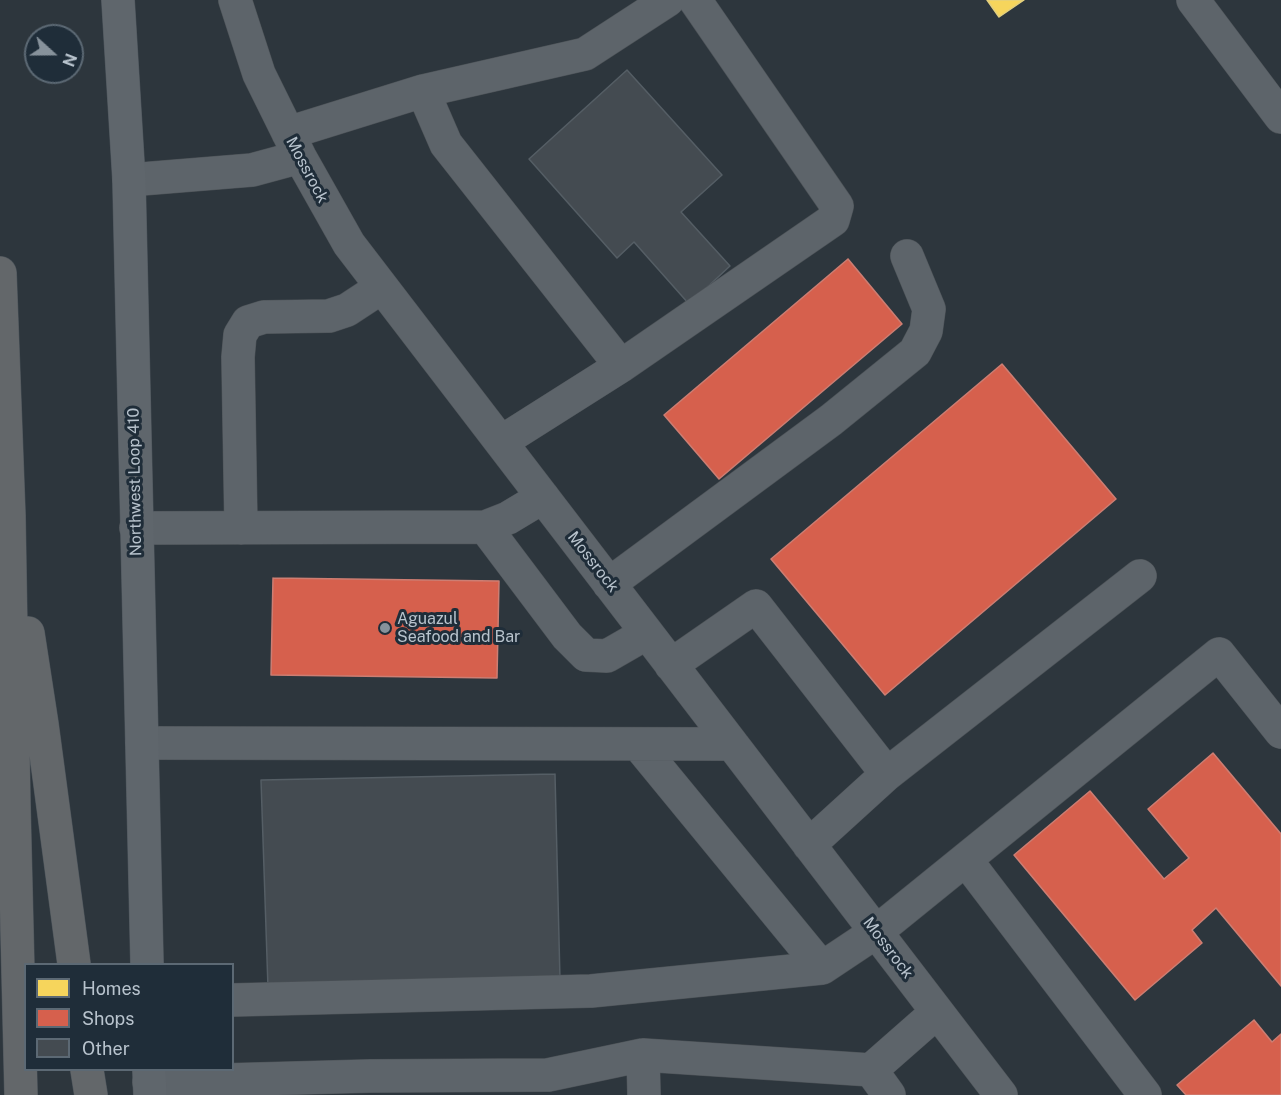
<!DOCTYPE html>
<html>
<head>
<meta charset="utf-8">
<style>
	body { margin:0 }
	#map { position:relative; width:1281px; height:1095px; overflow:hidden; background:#2d363d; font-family:"Public Sans",sans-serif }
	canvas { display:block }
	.legend { position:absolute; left:24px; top:963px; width:210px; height:108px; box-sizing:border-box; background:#1f2d39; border:2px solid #5c6974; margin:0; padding:8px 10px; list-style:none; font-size:18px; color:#b8c3cd }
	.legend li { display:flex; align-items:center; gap:12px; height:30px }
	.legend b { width:30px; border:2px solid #5c6974 }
	.north { position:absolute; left:24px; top:24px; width:60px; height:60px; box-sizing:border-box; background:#1f2d39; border:2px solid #5c6974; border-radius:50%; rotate:111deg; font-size:16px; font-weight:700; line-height:24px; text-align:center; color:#b8c3cd }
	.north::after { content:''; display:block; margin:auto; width:21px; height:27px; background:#87929b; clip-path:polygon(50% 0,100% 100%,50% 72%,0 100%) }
</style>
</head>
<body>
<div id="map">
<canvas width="1281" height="1095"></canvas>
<ul class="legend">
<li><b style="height:16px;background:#f6d55c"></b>Homes</li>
<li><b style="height:16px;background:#d6604d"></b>Shops</li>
<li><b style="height:16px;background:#444b51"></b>Other</li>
</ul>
<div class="north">N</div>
</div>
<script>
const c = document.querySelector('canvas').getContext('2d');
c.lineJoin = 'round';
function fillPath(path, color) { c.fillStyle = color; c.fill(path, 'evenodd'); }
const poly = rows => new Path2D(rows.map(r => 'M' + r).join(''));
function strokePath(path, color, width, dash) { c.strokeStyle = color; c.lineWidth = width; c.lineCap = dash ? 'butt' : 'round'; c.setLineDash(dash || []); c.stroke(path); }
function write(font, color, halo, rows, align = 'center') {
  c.font = font + ' "Public Sans",sans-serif'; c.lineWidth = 6; c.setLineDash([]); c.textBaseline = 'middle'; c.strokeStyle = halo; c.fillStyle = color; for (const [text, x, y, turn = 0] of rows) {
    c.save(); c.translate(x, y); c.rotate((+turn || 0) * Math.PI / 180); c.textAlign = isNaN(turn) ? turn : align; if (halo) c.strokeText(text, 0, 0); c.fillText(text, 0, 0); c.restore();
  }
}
const homes = poly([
	[987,0,1024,0,999,17,987,0]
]);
fillPath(homes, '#f6d55c');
strokePath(homes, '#e3d07e', 1.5);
const shops = poly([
	[848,259,902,324,719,479,664,415,848,259],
	[1002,364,1116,499,885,695,771,559,1002,364],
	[273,578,499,581,497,678,271,675,273,578],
	[1213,753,1281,834,1281,986,1216,908,1192,930,1202,943,1135,1000,1014,855,1090,791,1164,879,1189,858,1148,809,1213,753],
	[1254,1020,1272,1042,1281,1034,1281,1095,1186,1095,1177,1085,1254,1020]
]);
fillPath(shops, '#d6604d');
strokePath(shops, '#cd7e73', 1.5);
const building = poly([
	[627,70,722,175,681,212,730,266,689,304,634,242,617,258,529,159,627,70],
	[555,774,560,980,268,988,261,780,555,774]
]);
fillPath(building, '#444b51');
strokePath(building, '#555e65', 1.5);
const minor = poly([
	[235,0,259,74,300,157,349,244,1001,1095],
	[1193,0,1281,117],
	[423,91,446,144,621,366,501,442],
	[288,133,423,91,585,54,668,0],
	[129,180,252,170,300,157],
	[621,366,833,220,837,206,695,0],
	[485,527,567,636,586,655,607,656,647,633],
	[136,528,485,527,508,518,543,497],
	[241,528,238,357,240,335,248,322,264,317,329,316,347,310,382,287],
	[609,584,831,420,915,352,926,331,929,309,907,256],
	[671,665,756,606,887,774,1140,576],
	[142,743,732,744],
	[638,744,822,968],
	[809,845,887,774],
	[966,860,1145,1095],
	[232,1000,591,991,822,968,876,932,1219,654,1281,732],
	[643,1055,644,1095],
	[871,1070,889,1095],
	[149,1082,370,1076,548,1075,643,1055,871,1070,937,1012]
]);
const major = poly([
	[118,0,129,180,147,964],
	[149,1070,150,1095]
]);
const highway = poly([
	[0,273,9,516,14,806,21,1095],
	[28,633,42,724,74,964],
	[87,1070,91,1095]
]);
strokePath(minor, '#4c5257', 34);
strokePath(major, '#4b535a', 34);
strokePath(highway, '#4a5259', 34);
strokePath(minor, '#5d646a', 33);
strokePath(major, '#5f666c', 33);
strokePath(highway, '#63676a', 33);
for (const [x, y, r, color] of [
	[385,628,6,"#87929b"]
]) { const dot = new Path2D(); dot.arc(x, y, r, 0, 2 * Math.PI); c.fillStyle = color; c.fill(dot); strokePath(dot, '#1f2d39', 2); }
write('16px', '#b8c3cd', '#1f2d39', [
	["Mossrock",307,170,62],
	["Northwest Loop 410",135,482,-91],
	["Mossrock",593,562,52],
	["Mossrock",888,948,53]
]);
write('16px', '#b8c3cd', '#1f2d39', [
	["Aguazul",397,619],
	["Seafood and Bar",397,637]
], 'left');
</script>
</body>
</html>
